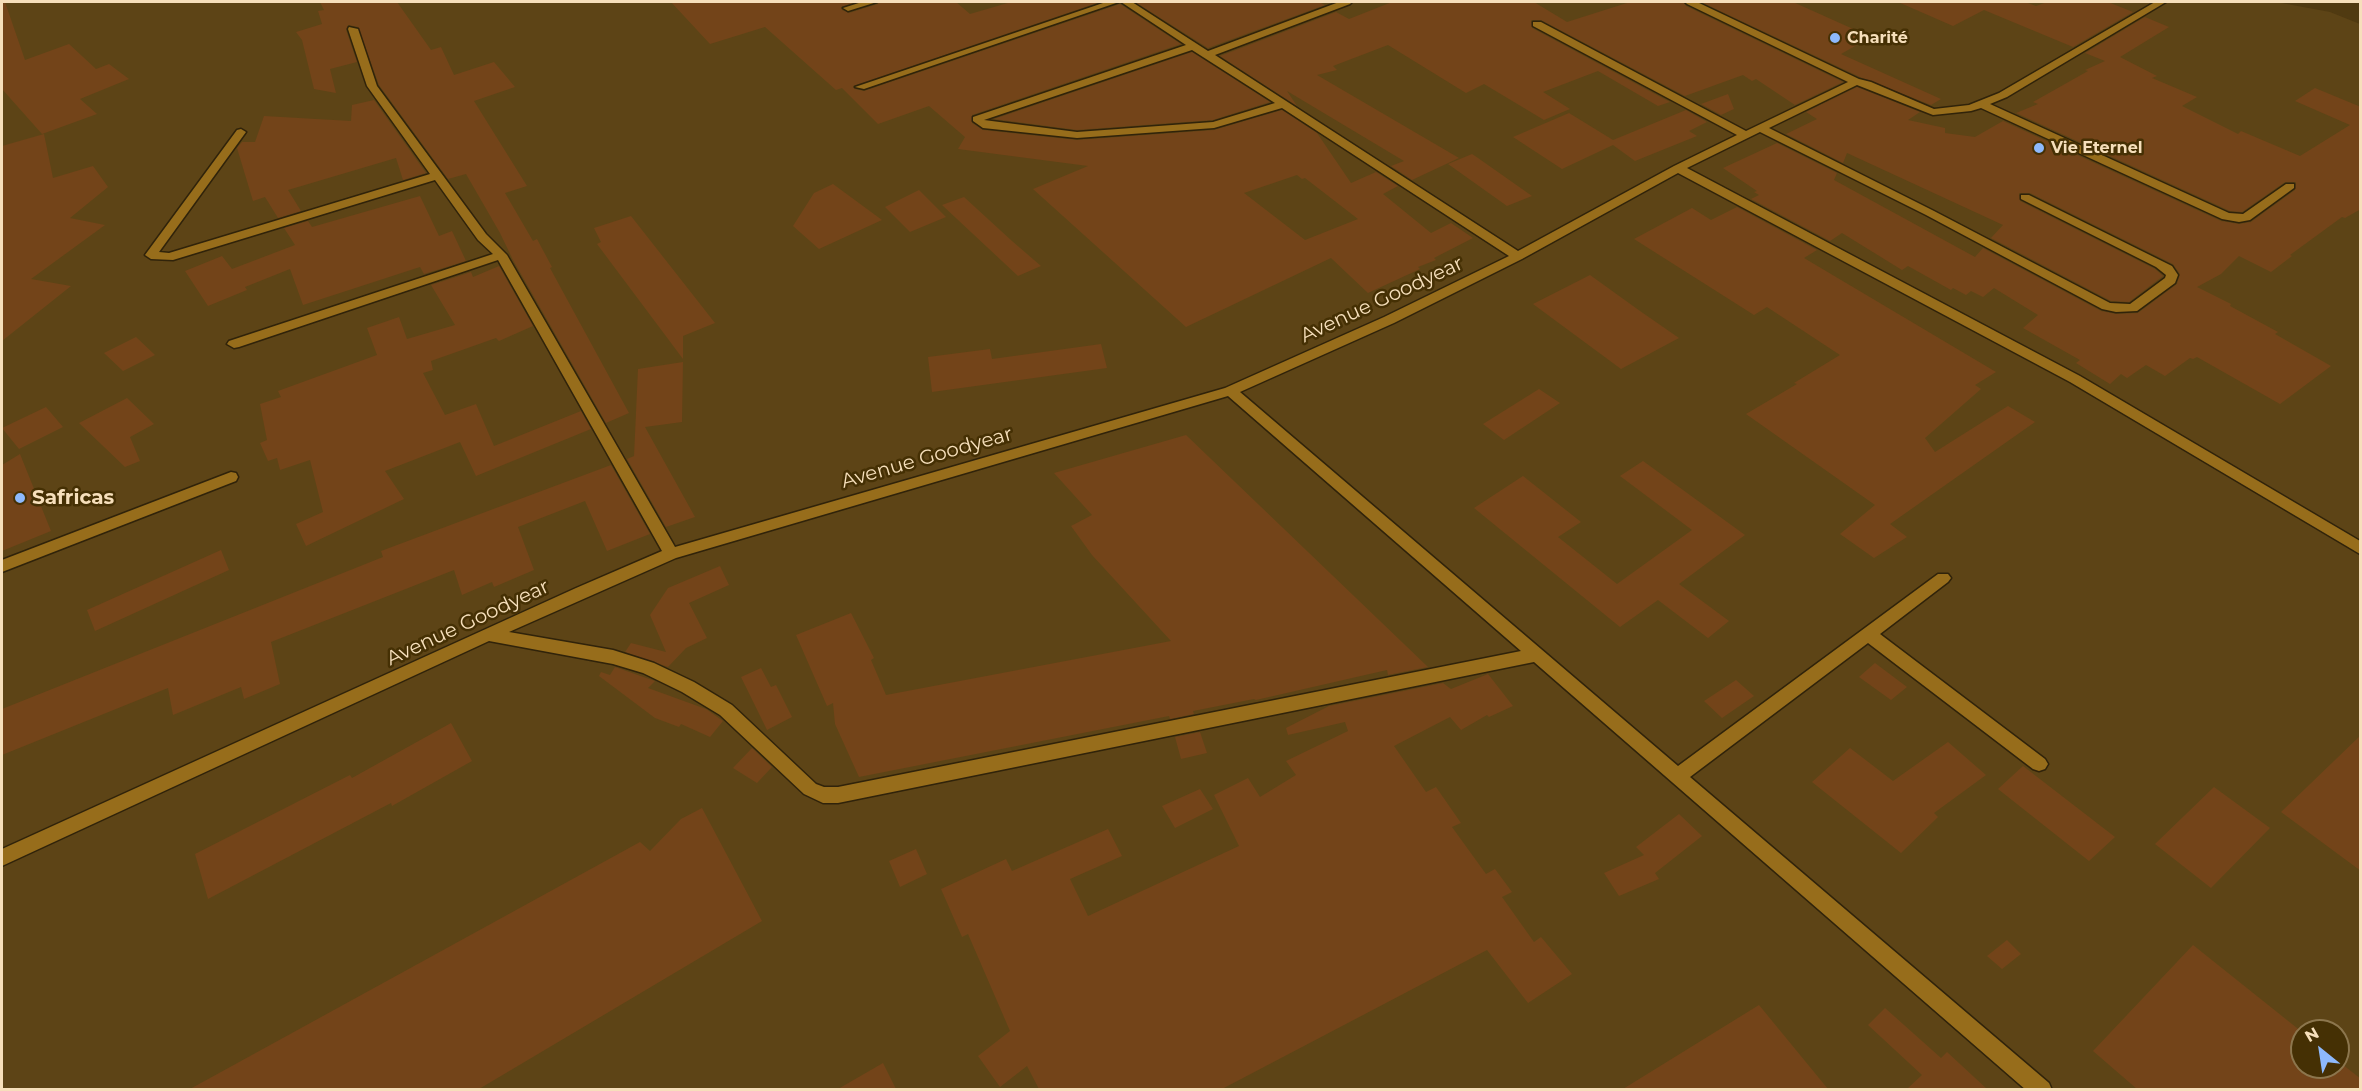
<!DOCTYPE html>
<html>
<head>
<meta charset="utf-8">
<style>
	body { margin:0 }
	#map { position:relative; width:2362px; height:1091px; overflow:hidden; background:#503a11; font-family:Montserrat,sans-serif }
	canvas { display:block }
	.frame { position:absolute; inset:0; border:3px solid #f6dfbb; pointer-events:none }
	.north { position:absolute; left:2290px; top:1019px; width:60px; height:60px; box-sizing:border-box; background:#453004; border:2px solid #8c764d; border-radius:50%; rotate:330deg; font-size:16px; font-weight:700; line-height:24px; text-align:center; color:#f6dfbb }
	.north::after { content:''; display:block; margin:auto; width:21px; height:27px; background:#8eb9fc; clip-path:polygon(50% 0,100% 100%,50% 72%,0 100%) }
</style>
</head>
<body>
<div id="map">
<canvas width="2362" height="1091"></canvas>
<div class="frame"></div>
<div class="north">N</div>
</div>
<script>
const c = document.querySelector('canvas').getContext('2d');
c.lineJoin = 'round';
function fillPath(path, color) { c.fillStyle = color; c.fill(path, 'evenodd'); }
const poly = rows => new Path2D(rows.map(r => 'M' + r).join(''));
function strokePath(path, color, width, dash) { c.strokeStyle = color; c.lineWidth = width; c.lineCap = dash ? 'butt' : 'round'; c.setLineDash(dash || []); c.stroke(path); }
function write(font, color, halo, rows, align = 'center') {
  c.font = font + ' Montserrat,sans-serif'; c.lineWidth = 5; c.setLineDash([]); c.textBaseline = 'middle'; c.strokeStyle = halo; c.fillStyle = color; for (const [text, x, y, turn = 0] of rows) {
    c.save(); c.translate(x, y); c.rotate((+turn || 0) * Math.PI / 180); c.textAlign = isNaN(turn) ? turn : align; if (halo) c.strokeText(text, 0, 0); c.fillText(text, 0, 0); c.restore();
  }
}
fillPath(poly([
	[2,2,2276,2,2330,12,2360,24,2360,1089,2,1090],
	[2302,1031,2338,1031,2338,1067,2302,1067]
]), '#5d4416');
fillPath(poly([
	[5,2,25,60,69,44,96,69,109,64,129,79,80,99,97,114,42,134,2,89,2,3],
	[320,2,397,2,431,50,441,47,454,75,494,62,515,87,474,101,527,186,505,193,533,241,537,239,552,267,550,268,629,413,606,423,513,260,500,233,466,174,448,179,379,85,358,27,348,25,346,30,357,62,330,69,336,93,314,89,302,40,296,32,322,24,318,11,324,10],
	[671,2,856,2,841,7,842,10,849,13,878,4,879,2,956,2,970,14,1011,2,1100,2,853,86,855,89,864,91,1120,4,1181,44,972,115,972,123,983,130,1077,140,1214,130,1282,110,1317,133,1351,183,1376,172,1398,186,1383,194,1431,233,1451,223,1473,238,1434,258,1436,260,1418,267,1420,269,1368,293,1331,258,1186,327,1033,189,1088,166,958,149,965,137,929,106,878,124,842,88,836,90,765,27,710,44],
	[1297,175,1302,179,1305,178,1358,219,1305,240,1244,193],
	[1135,2,1319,2,1325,5,1208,48],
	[1392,2,1534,2,1567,22,1630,2,1683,2,1686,6,1843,82,1795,105,1756,79,1752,81,1743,75,1685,96,1541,20,1531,20,1532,28,1670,102,1658,106,1598,71,1543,92,1570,109,1544,120,1484,84,1466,93,1388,45,1333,66,1337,70,1317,75,1459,158,1412,180,1391,166,1404,161,1287,91,1297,106,1220,56,1336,12,1349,19],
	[1701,2,1793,2,1871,37,1841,54,1941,99,1931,105,1860,77],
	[1898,2,2025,2,2036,6,2047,2,2108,2,2133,12,2073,47,1984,10,1953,26],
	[2145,17,2169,27,2120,57,2157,76,2152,78,2197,97,2182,106,2238,134,2241,131,2300,156,2350,125,2295,101,2315,88,2361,107,2361,209,2345,218,2342,217,2290,255,2292,256,2271,272,2239,256,2221,274,2197,287,2231,304,2230,306,2278,332,2275,334,2331,366,2280,404,2197,357,2193,359,2190,358,2165,376,2146,365,2127,378,2121,374,2110,384,2076,363,2080,360,2023,328,2038,315,1994,288,1983,297,1971,291,1966,295,1953,288,1951,290,1908,266,1902,270,1842,233,1830,241,1751,199,1759,195,1754,192,1757,191,1723,168,1777,143,1837,173,1834,180,1975,257,1983,248,2101,311,2116,314,2138,313,2177,284,2180,274,2173,264,2030,193,2019,193,2020,201,2155,269,2163,276,2129,302,2111,301,1991,238,2003,225,1847,153,1843,163,1786,134,1817,119,1806,112,1857,87,1920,112,1908,120,1945,128,1945,133,1975,137,2003,121,2221,221,2239,224,2251,222,2295,190,2296,182,2285,182,2242,212,2230,211,2016,113,2038,104,2033,102,2088,71,2085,70,2105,61,2085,53],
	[1192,52,1270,102,1213,120,1077,130,994,119],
	[1728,94,1734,109,1721,115,1701,104],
	[374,100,426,173,403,180,396,158,288,190,301,211,278,218,265,197,253,201,237,148,242,142,255,142,264,116,351,121,352,105],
	[1686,110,1707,122,1689,131,1697,136,1635,161,1613,145,1562,169,1513,137,1569,113,1613,140],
	[44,134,53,178,93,166,108,187,70,218,105,225,31,279,71,286,2,341,2,146],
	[1472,154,1478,158,1532,196,1507,206,1448,164],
	[833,184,882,220,819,249,793,226,814,193],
	[919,190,946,217,910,232,885,207],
	[420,196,439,236,452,231,466,261,424,274,420,267,303,305,290,269,245,287,247,290,208,306,185,271,222,256,232,269,295,245,284,228,308,221,312,227],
	[964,197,1012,241,1041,266,1018,276,942,205],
	[1737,207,1817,250,1804,258,1996,372,1975,385,1981,389,1925,438,1935,452,2008,406,2035,422,1890,524,1907,537,1874,558,1840,534,1875,505,1746,414,1797,384,1794,383,1840,355,1767,307,1754,315,1634,239,1692,208,1711,220],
	[631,216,715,323,683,336,683,359,597,244,601,242,594,228],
	[499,266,533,326,499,341,496,338,431,361,433,370,423,373,445,415,476,404,494,446,581,411,591,429,476,476,460,442,385,471,404,499,306,546,296,524,323,512,310,460,280,470,277,458,268,461,260,443,267,440,260,404,281,397,278,391,377,355,367,328,399,317,407,339,455,325,431,285,471,272,473,277],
	[1590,275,1640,311,1679,338,1621,369,1533,304],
	[136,337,155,355,123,371,104,353],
	[1101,344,1107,368,932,392,928,357,990,349,992,359],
	[683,362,682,422,645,427,695,517,666,527,627,459,634,456,638,369],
	[1539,389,1560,403,1504,440,1483,424],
	[127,398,154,424,130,437,140,461,125,467,79,423],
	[46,407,63,427,19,449,2,428],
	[1186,435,1428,667,1388,675,1387,670,1256,700,1254,699,1193,711,1194,714,1170,719,1169,716,859,777,835,724,833,703,827,706,796,635,851,613,874,658,871,660,886,695,1171,641,1092,555,1071,526,1092,515,1054,473],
	[20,454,51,531,2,551,2,465],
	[1643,461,1745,535,1679,584,1729,621,1708,638,1658,600,1620,627,1474,508,1523,476,1581,522,1558,537,1617,584,1692,530,1620,476],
	[611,465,650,534,607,551,585,501,518,527,534,570,494,587,492,582,462,595,454,570,271,642,280,684,244,699,241,687,173,715,168,688,2,755,2,709,383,557,381,551],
	[221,550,229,570,95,631,87,610],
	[720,566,729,585,689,603,707,638,686,648,668,667,625,652,631,643,666,652,650,615,668,588],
	[1875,663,1907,687,1891,700,1859,677],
	[615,667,655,681,648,688,706,709,723,721,710,737,681,724,679,727,655,718,599,676,601,672,610,675],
	[761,668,771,687,776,685,792,717,767,730,741,677],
	[1488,674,1513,706,1489,717,1487,715,1461,730,1450,717,1394,746,1426,792,1436,787,1461,823,1452,827,1486,874,1495,869,1512,892,1502,897,1534,942,1541,937,1572,974,1528,1003,1487,950,1222,1089,1039,1089,1027,1066,1000,1087,978,1056,1010,1031,968,934,962,937,941,889,1006,859,1012,871,1108,829,1122,856,1070,879,1088,916,1239,846,1214,795,1248,778,1260,797,1296,775,1286,761,1348,731,1345,722,1288,735,1286,728,1329,706,1443,683,1451,689],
	[1736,680,1754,696,1722,718,1704,701],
	[451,723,472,761,392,806,391,803,208,899,195,854,350,775,352,778],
	[1200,732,1207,753,1181,759,1175,737],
	[2361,735,2361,871,2281,812],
	[1948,742,1986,775,1934,813,1938,817,1901,853,1812,782,1850,748,1893,781],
	[752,748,772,767,757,783,733,768],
	[2023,766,2115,837,2089,861,1998,789],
	[2214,787,2270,828,2211,888,2155,844],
	[1200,789,1213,809,1175,828,1162,806],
	[702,808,762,921,479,1089,190,1089,640,842,650,851,681,819],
	[1679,814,1702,836,1655,873,1659,879,1619,896,1604,873,1644,855,1636,847],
	[916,849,927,874,900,887,889,861],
	[2007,940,2021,954,2002,969,1987,956],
	[2193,945,2302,1032,2302,1067,2338,1067,2338,1061,2361,1079,2361,1089,2137,1089,2093,1051],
	[1759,1005,1828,1089,1623,1089],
	[1885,1008,1941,1058,1947,1052,1987,1089,1907,1089,1922,1075,1868,1025],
	[883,1063,896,1089,838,1089]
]), '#734419');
const minor = poly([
	[862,2,877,2,848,11,843,8,862,2],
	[1106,2,1119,2,864,89,855,87,1106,2],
	[1121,2,1132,2,1208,51,1339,2,1352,2,1350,4,1215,55,1518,251,1674,166,1737,135,1533,26,1533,22,1541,22,1746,131,1848,82,1687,4,1685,2,1697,2,1859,79,1871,82,1934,109,1969,105,1999,93,2155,2,2166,2,2007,97,1990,104,2229,213,2243,214,2286,184,2294,184,2294,188,2250,220,2239,222,2222,219,1981,108,1971,111,1933,115,1857,85,1769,128,1934,211,2110,303,2130,304,2165,278,2166,275,2156,267,2021,199,2021,195,2029,195,2172,266,2178,275,2175,283,2137,311,2116,312,2102,309,1926,215,1760,132,1687,168,2080,376,2360,541,2360,554,2070,382,1678,173,1522,259,1394,323,1240,392,1678,766,1938,574,1948,574,1951,578,1948,582,1880,634,2045,759,2048,764,2045,769,2039,771,2033,769,1868,643,1690,777,2049,1083,2052,1090,2026,1090,1534,662,838,803,823,803,804,794,720,715,682,692,643,673,613,664,489,641,2,866,2,849,576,588,662,551,498,260,239,347,234,348,227,344,229,341,493,254,478,240,435,180,173,260,151,259,145,255,237,130,241,129,246,132,159,252,169,253,430,174,367,86,348,29,349,27,358,29,377,86,486,234,507,255,675,547,1225,388,1384,317,1509,256,1282,108,1214,128,1077,138,983,128,973,121,973,117,1186,45,1121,2],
	[1192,50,1275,103,1213,122,1077,132,984,120,1192,50],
	[1228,396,1521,651,838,787,824,787,816,784,732,705,694,682,654,663,613,650,509,632,676,558,1228,396],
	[231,472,236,473,238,477,236,481,2,572,2,560,231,472]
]);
strokePath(minor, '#30230a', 3);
fillPath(minor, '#976d1b');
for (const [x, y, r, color] of [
	[1835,38,6,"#8eb9fc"],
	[2039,148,6,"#8eb9fc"],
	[20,498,6,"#8eb9fc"]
]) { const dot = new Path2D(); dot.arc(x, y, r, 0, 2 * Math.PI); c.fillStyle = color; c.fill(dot); strokePath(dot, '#453004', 2); }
write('bold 16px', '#f6dfbb', '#453004', [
	["Charité",1847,38],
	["Vie Eternel",2051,148]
], 'left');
write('20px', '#f6dfbb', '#453004', [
	["Avenue Goodyear",1382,300,-25],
	["Avenue Goodyear",927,458,-16],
	["Avenue Goodyear",468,623,-25]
]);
write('bold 20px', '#f6dfbb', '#453004', [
	["Safricas",32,498]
], 'left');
</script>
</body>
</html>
